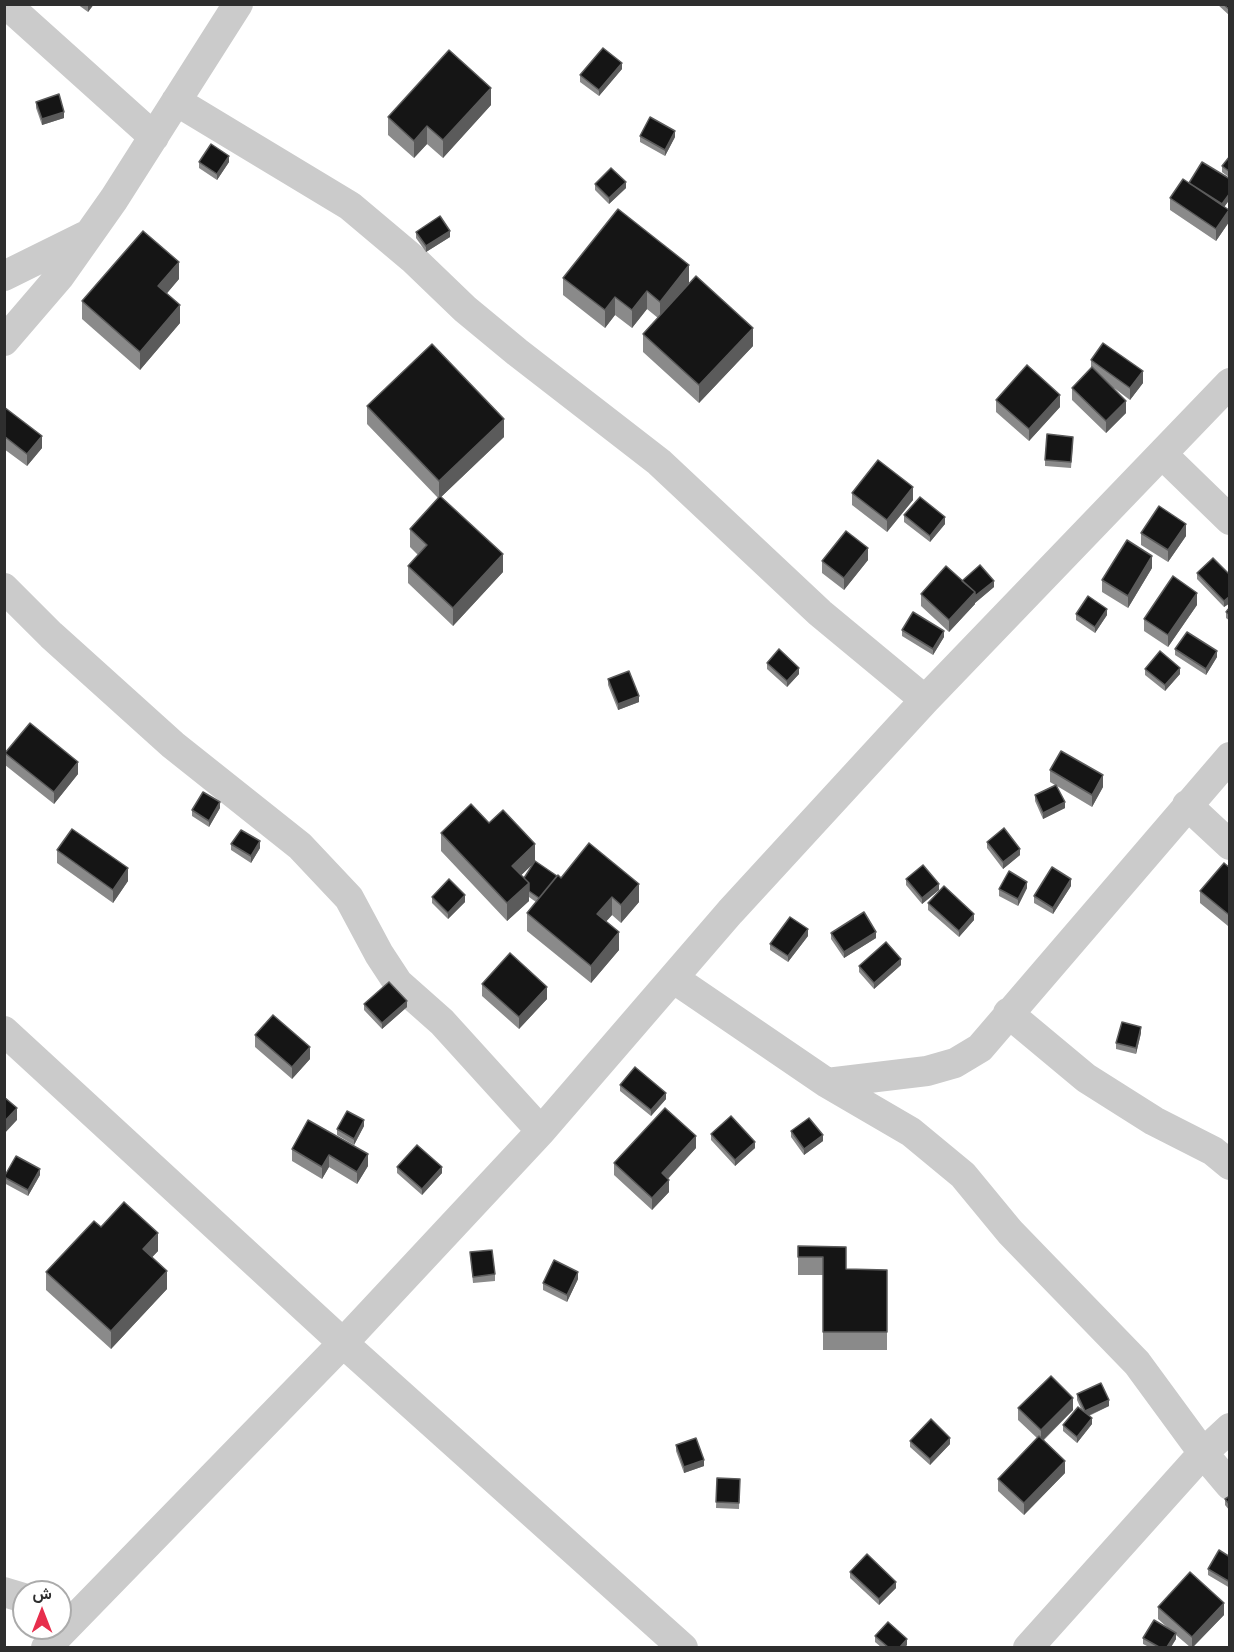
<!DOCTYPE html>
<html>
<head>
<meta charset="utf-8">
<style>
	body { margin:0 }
	#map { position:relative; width:1234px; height:1652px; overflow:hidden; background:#fff; font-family:Figtree,Vazirmatn,sans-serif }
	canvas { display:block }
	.frame { position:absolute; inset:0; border:6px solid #2e2e2e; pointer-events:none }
	.north { position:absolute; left:12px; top:1580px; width:60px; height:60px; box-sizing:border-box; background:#fff; border:2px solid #ababab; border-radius:50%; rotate:0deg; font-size:16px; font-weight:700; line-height:24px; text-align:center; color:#2e2e2e }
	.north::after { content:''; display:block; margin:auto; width:21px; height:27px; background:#e72e4c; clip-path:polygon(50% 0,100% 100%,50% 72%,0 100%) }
</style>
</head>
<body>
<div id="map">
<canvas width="1234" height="1652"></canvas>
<div class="frame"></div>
<div class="north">ش</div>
</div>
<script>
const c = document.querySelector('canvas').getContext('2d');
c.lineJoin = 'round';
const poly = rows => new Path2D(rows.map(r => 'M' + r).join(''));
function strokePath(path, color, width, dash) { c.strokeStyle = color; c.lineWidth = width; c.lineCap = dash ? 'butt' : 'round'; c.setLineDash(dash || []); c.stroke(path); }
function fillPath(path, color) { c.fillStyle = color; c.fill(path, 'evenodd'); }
strokePath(poly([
	[6,4,154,137],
	[176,101,350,206,413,259,465,309,517,352,659,462,820,613,925,700],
	[4,276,85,236],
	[4,341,59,277,114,199,238,4],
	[1162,454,1230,520],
	[4,588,51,635,173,745,300,846,349,898,379,954,398,983,442,1022,541,1131],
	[1187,805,1230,845],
	[673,978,827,1083,911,1132,963,1175,1010,1232,1137,1363,1203,1453,1230,1485],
	[1008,1013,1086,1078,1154,1121,1213,1151,1230,1165],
	[4,1031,343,1343,683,1648],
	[827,1083,927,1071,955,1063,980,1048,1230,757],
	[4,1592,24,1598],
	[46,1648,343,1343,541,1131,730,912,925,700,1230,383],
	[1028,1648,1203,1453,1230,1428]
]), '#cbcbcb', 30);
fillPath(poly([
	[77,4,94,4,88,12],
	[1217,4,1230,4,1230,16],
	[622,69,599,96,580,82,580,75],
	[36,102,64,118,42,125,36,108],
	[491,105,443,158,427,144,414,158,388,135,388,117],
	[640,136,675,137,665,156,640,142],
	[1230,156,1230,178,1222,172,1222,166],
	[199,162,229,162,217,180,199,168],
	[1230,179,1230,199,1224,207,1229,222,1216,241,1170,210,1170,198,1189,183],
	[595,184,626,188,609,204,595,190],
	[416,232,450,237,426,252,416,238],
	[563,278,689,283,753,346,699,403,643,352,643,334,658,318,647,309,632,328,615,315,605,328,563,295],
	[179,279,166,294,180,323,140,370,82,319,82,301],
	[1091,360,1143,383,1130,400,1114,388,1126,413,1106,433,1072,400,1072,388,1091,369],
	[996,400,1060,407,1029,441,996,412],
	[367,406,504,437,441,497,503,572,453,626,408,583,408,566,418,555,410,547,410,529,438,498,367,424],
	[4,407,42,448,27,466,4,449],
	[1073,443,1071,468,1045,466,1045,460],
	[852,493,913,500,887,532,852,505],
	[904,515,945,524,930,542,904,522],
	[1141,533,1186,536,1168,562,1141,545],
	[868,560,844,590,822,573,822,561],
	[1152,568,1128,608,1102,592,1102,580],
	[1197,573,1230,575,1230,603,1224,607,1197,579],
	[962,581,994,587,975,603,975,604,949,632,921,606,921,594],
	[1197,605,1168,647,1144,631,1144,619],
	[1230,607,1230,621,1226,618,1226,612],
	[1076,614,1107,615,1095,633,1076,620],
	[902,630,944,637,933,655,902,636],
	[1175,649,1217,657,1206,675,1175,655],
	[767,663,799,674,787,687,767,669],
	[1145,669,1180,674,1165,691,1145,675],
	[608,679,639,702,618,710,608,685],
	[5,753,78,774,54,804,5,765],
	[1050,770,1103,787,1092,807,1057,786,1065,808,1043,819,1035,801,1035,795,1055,785,1050,782],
	[220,808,209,827,192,816,192,810],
	[489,823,535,861,557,876,639,902,621,923,612,915,606,921,619,950,591,983,527,931,527,913,536,902,529,897,529,901,507,921,441,851,441,833],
	[533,864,524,878,521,875],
	[987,842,1020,855,1003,869,987,848],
	[231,844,260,848,251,863,231,850],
	[57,850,128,881,113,903,57,863],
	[1230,868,1230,924,1228,926,1200,903,1200,891],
	[906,879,939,890,922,904,906,885],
	[1071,886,1053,914,1034,903,1034,896],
	[1027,888,1018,906,999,896,999,889],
	[432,897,465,902,448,919,432,903],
	[928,903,974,920,959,937,928,910],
	[831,933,876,938,844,958,831,939],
	[808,936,788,962,770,950,770,944],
	[901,965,874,989,859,972,859,966],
	[482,984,547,999,519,1029,482,996],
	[364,1004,407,1007,382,1029,364,1010],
	[1141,1033,1136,1054,1116,1049,1116,1043],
	[255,1035,310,1059,292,1079,255,1047],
	[620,1085,666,1099,651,1116,620,1091],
	[308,1120,368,1166,357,1184,329,1167,322,1179,292,1161,292,1149],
	[364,1126,354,1145,337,1135,337,1129],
	[791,1131,823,1141,804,1155,791,1137],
	[711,1134,755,1148,735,1166,711,1140],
	[696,1148,668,1179,669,1192,652,1210,614,1175,614,1163],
	[397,1167,442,1173,422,1195,397,1173],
	[40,1175,28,1196,4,1183,4,1177],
	[101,1227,158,1251,152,1257,167,1289,111,1349,46,1290,46,1272],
	[798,1246,846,1247,846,1269,887,1270,887,1350,823,1350,823,1275,798,1275],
	[470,1252,495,1274,495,1281,473,1283],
	[578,1279,567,1302,543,1290,543,1283],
	[1077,1394,1109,1406,1089,1416,1092,1424,1077,1443,1063,1431,1063,1425,1082,1411,1077,1400],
	[1018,1408,1073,1410,1044,1440,1065,1473,1024,1515,998,1491,998,1479,1037,1438,1018,1420],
	[910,1441,950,1444,930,1465,910,1447],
	[676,1445,704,1466,684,1473,676,1451],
	[717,1478,740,1479,739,1509,716,1508],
	[1230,1496,1230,1511,1225,1505,1225,1499],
	[1230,1557,1230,1588,1208,1575,1208,1569],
	[850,1572,896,1588,879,1605,850,1578],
	[1158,1607,1224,1615,1193,1647,1190,1647,1176,1635,1176,1639,1171,1647,1149,1647,1143,1644,1143,1638,1169,1629,1158,1619],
	[875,1636,907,1645,905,1647,881,1647,875,1642]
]), '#8a8a8a');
fillPath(poly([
	[89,4,94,4,88,12,88,6],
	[622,63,622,69,599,96,599,90],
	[491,88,491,105,443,158,443,140],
	[64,112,64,118,42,125,42,119],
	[427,126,427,144,414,158,414,141],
	[675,131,675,137,665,156,665,150],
	[229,156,229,162,217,180,217,174],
	[626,182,626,188,609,204,609,198],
	[1230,193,1230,199,1222,210,1222,204],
	[1229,210,1229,222,1216,241,1216,229],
	[450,231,450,237,426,252,426,246],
	[179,262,179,279,158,304,158,286],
	[689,265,689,283,660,320,660,302],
	[647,291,647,309,632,328,632,310],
	[615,297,615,315,605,328,605,310],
	[180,305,180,323,140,370,140,352],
	[753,328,753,346,699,403,699,385],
	[1143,371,1143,383,1130,400,1130,388],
	[1060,395,1060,407,1029,441,1029,429],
	[1126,401,1126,413,1106,433,1106,421],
	[504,419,504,437,439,499,439,481],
	[42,436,42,448,27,466,27,454],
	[913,487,913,500,887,532,887,520],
	[945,517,945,524,930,542,930,536],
	[1186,524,1186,536,1168,562,1168,550],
	[868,548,868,560,844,590,844,578],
	[503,554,503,572,453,626,453,608],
	[1152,556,1152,568,1128,608,1128,596],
	[994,581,994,587,975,603,975,604,949,632,949,620,975,592],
	[1197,593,1197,605,1168,647,1168,635],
	[1230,596,1230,603,1224,607,1224,601],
	[1107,609,1107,615,1095,633,1095,627],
	[944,631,944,637,933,655,933,649],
	[1217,651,1217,657,1206,675,1206,669],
	[799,668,799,674,787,687,787,681],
	[1180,668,1180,674,1165,691,1165,685],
	[639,696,639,702,618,710,618,704],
	[78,762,78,774,54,804,54,792],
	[1103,775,1103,787,1092,807,1092,795],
	[220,802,220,808,209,827,209,821],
	[1065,802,1065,808,1043,819,1043,813],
	[260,841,260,848,251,863,251,856],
	[535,844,535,862,512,884,512,866],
	[1020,849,1020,855,1003,869,1003,862],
	[128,868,128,881,113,903,113,890],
	[1071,879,1071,886,1053,914,1053,908],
	[1027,882,1027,888,1018,906,1018,899],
	[529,883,529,901,507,921,507,903],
	[639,884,639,902,621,923,621,905],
	[939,884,939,890,922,904,922,898],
	[465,895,465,902,448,919,448,913],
	[612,897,612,915,597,932,597,914],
	[1230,912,1230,924,1228,926,1228,914],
	[974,914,974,920,959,937,959,931],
	[808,929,808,936,788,962,788,956],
	[619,932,619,950,591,983,591,966],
	[876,932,876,938,844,958,844,952],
	[901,959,901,965,874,989,874,983],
	[547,987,547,999,519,1029,519,1017],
	[407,1001,407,1007,382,1029,382,1023],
	[1141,1027,1141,1033,1136,1054,1136,1048],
	[310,1047,310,1059,292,1079,292,1067],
	[666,1093,666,1099,651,1116,651,1110],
	[17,1108,17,1120,4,1134,4,1122],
	[364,1120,364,1126,354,1145,354,1139],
	[823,1135,823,1141,804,1155,804,1149],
	[696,1136,696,1148,662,1185,662,1173],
	[755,1142,755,1148,735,1166,735,1160],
	[368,1154,368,1166,357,1184,357,1172],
	[329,1155,329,1167,322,1179,322,1167],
	[442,1167,442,1173,422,1195,422,1189],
	[40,1169,40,1175,28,1196,28,1190],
	[669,1180,669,1192,652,1210,652,1198],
	[158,1233,158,1251,143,1267,143,1249],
	[167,1271,167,1289,111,1349,111,1331],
	[578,1272,578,1279,567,1302,567,1295],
	[1073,1398,1073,1410,1041,1442,1041,1430],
	[1109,1400,1109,1406,1085,1417,1085,1411],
	[1092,1418,1092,1424,1077,1443,1077,1437],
	[950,1438,950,1444,930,1465,930,1459],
	[704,1460,704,1466,684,1473,684,1467],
	[1065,1461,1065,1473,1024,1515,1024,1503],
	[896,1582,896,1588,879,1605,879,1599],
	[1224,1603,1224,1615,1193,1647,1192,1647,1192,1637],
	[1176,1633,1176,1639,1171,1647,1167,1647],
	[907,1639,907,1645,905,1647,900,1647]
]), '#5b5b5b');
const building = poly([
	[1223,4,1230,4,1230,10,1223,4],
	[603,48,622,63,599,90,580,75,603,48],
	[449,50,491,88,443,140,427,126,414,141,388,117,449,50],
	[59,94,64,112,42,119,36,102,59,94],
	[650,117,675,131,665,150,640,136,650,117],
	[211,144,229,156,217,174,199,162,211,144],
	[1230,156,1230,172,1222,166,1230,156],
	[1202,162,1230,179,1230,193,1222,204,1189,183,1202,162],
	[611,168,626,182,609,198,595,184,611,168],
	[1183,179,1229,210,1216,229,1170,198,1183,179],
	[618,209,689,265,660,302,647,291,632,310,615,297,605,310,563,278,618,209],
	[440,216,450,231,426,246,416,232,440,216],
	[143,231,179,262,158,286,180,305,140,352,82,301,143,231],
	[696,276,753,328,699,385,643,334,696,276],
	[1103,343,1143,371,1130,388,1091,360,1103,343],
	[432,344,504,419,439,481,367,406,432,344],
	[1027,365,1060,395,1029,429,996,400,1027,365],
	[1092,367,1126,401,1106,421,1072,388,1092,367],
	[4,407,42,436,27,454,4,436,4,407],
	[1047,434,1073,437,1071,462,1045,460,1047,434],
	[878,460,913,487,887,520,852,493,878,460],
	[440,496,503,554,453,608,408,566,427,545,410,529,440,496],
	[920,497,945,517,930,536,904,515,920,497],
	[1159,506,1186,524,1168,550,1141,533,1159,506],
	[846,531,868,548,844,578,822,561,846,531],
	[1127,540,1152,556,1128,596,1102,580,1127,540],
	[1213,558,1230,575,1230,596,1224,601,1197,573,1213,558],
	[980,565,994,581,975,596,975,592,962,581,980,565],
	[946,566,975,592,949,620,921,594,946,566],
	[1173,576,1197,593,1168,635,1144,619,1173,576],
	[1088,596,1107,609,1095,627,1076,614,1088,596],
	[1230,607,1230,615,1226,612,1230,607],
	[913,612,944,631,933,649,902,630,913,612],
	[1187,632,1217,651,1206,669,1175,649,1187,632],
	[779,649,799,668,787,681,767,663,779,649],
	[1160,651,1180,668,1165,685,1145,669,1160,651],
	[629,671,639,696,618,704,608,679,629,671],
	[30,723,78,762,54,792,5,753,30,723],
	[1061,751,1103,775,1092,795,1050,770,1061,751],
	[1056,785,1065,802,1043,813,1035,795,1056,785],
	[203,792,220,802,209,821,192,810,203,792],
	[471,804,489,823,503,810,535,844,512,866,529,883,507,903,441,833,471,804],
	[1004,828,1020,849,1003,862,987,842,1004,828],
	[72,829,128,868,113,890,57,850,72,829],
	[241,830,260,841,251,856,231,844,241,830],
	[589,843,639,884,621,905,612,897,597,914,619,932,591,966,527,913,558,875,561,878,589,843],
	[535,861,557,876,539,898,529,891,529,883,524,878,535,861],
	[1224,863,1230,868,1230,912,1228,914,1200,891,1224,863],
	[923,865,939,884,922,898,906,879,923,865],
	[1052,867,1071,879,1053,908,1034,896,1052,867],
	[1009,871,1027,882,1018,899,999,889,1009,871],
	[449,879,465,895,448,913,432,897,449,879],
	[944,886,974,914,959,931,928,903,944,886],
	[864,912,876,932,844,952,831,933,864,912],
	[790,917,808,929,788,956,770,944,790,917],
	[886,942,901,959,874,983,859,966,886,942],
	[510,953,547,987,519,1017,482,984,510,953],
	[389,982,407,1001,382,1023,364,1004,389,982],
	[273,1015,310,1047,292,1067,255,1035,273,1015],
	[1122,1022,1141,1027,1136,1048,1116,1043,1122,1022],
	[635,1067,666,1093,651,1110,620,1085,635,1067],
	[4,1097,17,1108,4,1122,4,1097],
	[665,1108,696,1136,662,1173,669,1180,652,1198,614,1163,665,1108],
	[347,1111,364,1120,354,1139,337,1129,347,1111],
	[731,1116,755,1142,735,1160,711,1134,731,1116],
	[809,1118,823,1135,804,1149,791,1131,809,1118],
	[308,1120,368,1154,357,1172,329,1155,322,1167,292,1149,308,1120],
	[417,1145,442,1167,422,1189,397,1167,417,1145],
	[16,1156,40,1169,28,1190,4,1177,16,1156],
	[124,1202,158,1233,143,1249,167,1271,111,1331,46,1272,94,1221,101,1227,124,1202],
	[798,1246,846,1247,846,1269,887,1270,887,1332,823,1332,823,1257,798,1257,798,1246],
	[492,1250,495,1274,473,1277,470,1252,492,1250],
	[554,1260,578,1272,567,1295,543,1283,554,1260],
	[1051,1376,1073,1398,1041,1430,1018,1408,1051,1376],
	[1101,1383,1109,1400,1085,1411,1077,1394,1101,1383],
	[1078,1407,1092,1418,1077,1437,1063,1425,1078,1407],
	[931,1419,950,1438,930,1459,910,1441,931,1419],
	[1039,1436,1065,1461,1024,1503,998,1479,1039,1436],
	[696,1438,704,1460,684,1467,676,1445,696,1438],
	[717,1478,740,1479,739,1503,716,1502,717,1478],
	[1230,1496,1230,1505,1225,1499,1230,1496],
	[1219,1550,1230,1557,1230,1582,1208,1569,1219,1550],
	[867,1554,896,1582,879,1599,850,1572,867,1554],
	[1190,1572,1224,1603,1192,1637,1158,1607,1190,1572],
	[1154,1620,1176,1633,1167,1647,1159,1647,1143,1638,1154,1620],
	[888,1622,907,1639,900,1647,888,1647,875,1636,888,1622]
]);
fillPath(building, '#151515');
strokePath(building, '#5b5b5b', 1.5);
</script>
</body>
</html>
